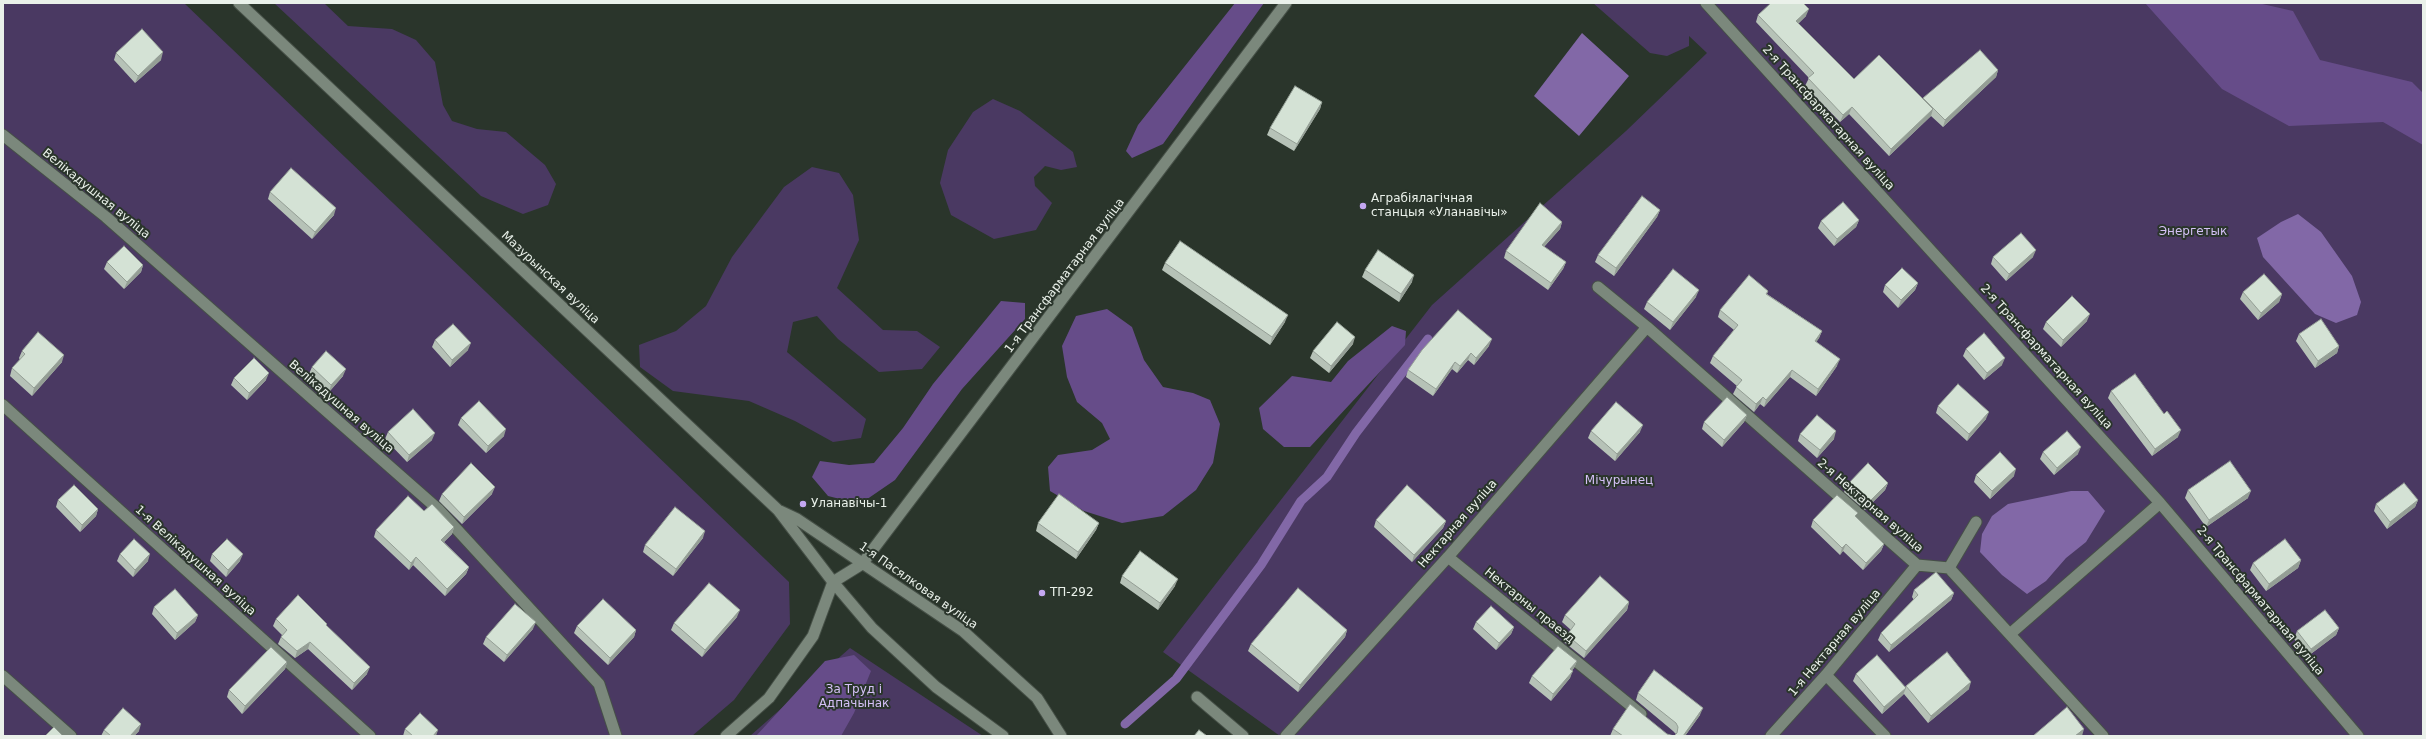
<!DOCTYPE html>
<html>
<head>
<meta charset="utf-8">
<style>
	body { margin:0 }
	#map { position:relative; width:2426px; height:739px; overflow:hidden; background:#2a352b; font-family:"DejaVu Sans",sans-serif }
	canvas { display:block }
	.frame { position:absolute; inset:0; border:4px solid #eaf1ea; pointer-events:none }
</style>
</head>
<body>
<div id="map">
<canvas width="2426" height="739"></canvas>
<div class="frame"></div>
</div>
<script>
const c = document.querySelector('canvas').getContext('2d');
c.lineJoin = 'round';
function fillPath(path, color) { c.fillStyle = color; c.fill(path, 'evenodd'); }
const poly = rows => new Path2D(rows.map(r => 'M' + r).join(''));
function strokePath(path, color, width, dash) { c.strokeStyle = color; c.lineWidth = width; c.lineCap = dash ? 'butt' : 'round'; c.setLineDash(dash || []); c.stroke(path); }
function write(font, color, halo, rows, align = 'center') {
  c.font = font + ' "DejaVu Sans",sans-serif'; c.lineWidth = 4; c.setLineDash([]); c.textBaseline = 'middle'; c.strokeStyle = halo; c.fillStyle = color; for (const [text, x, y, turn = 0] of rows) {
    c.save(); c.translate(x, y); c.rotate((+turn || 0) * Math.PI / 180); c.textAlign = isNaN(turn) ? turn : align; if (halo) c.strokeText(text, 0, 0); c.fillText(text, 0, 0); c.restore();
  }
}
fillPath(poly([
	[3,3,184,3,789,582,790,624,734,700,692,736,3,736],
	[274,3,324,3,348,26,392,29,416,40,435,62,443,105,452,121,477,129,506,132,545,165,556,184,548,205,523,214,481,196],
	[1593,3,2423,3,2423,736,1280,736,1163,652,1432,305,1626,131,1707,53,1689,36,1689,46,1667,56,1650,53],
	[993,99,1020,111,1073,152,1077,167,1061,170,1045,166,1034,177,1035,186,1052,203,1036,230,994,239,951,215,940,183,948,150,973,112],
	[812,167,839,173,853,195,859,240,837,288,883,330,917,331,940,347,922,369,879,372,838,339,817,316,793,322,787,352,866,419,861,438,833,442,795,421,749,401,673,391,640,367,639,345,676,331,706,306,732,257,784,187],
	[850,648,983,736,750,736]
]), '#4a3962');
fillPath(poly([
	[1235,3,1264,3,1163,144,1132,158,1126,151,1138,125],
	[2145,3,2258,3,2293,11,2320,60,2412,82,2423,93,2423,145,2383,122,2289,126,2222,89],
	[1001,301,1025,303,1025,319,962,389,895,480,860,504,828,496,812,477,820,461,849,465,874,463,903,428,933,384],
	[1107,309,1132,327,1144,360,1163,387,1193,393,1210,400,1220,424,1213,463,1196,490,1163,516,1122,523,1084,511,1050,491,1048,467,1058,455,1092,450,1110,439,1102,423,1077,402,1067,377,1062,346,1076,316],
	[1392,326,1406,331,1405,345,1310,447,1284,447,1263,429,1259,408,1292,376,1331,382,1348,361],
	[854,655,871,671,854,713,841,736,756,736,825,661]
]), '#664c89');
fillPath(poly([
	[1582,33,1629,76,1579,136,1534,96],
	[2298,214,2321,232,2352,276,2361,302,2357,315,2336,323,2315,314,2263,257,2257,238,2281,222],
	[2071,491,2088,491,2105,511,2086,542,2066,558,2046,581,2027,594,2002,575,1980,552,1982,534,1992,516,2008,504]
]), '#8268a7');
strokePath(poly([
	[1125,724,1176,679,1261,565,1301,501,1327,477,1356,433,1428,339]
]), '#8268a7', 9);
const service = poly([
	[1706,3,2160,503,2358,736],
	[3,135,106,217,439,510,599,684,616,736],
	[1598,287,1647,327,1917,565,1949,568,2103,736],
	[3,405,370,736],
	[1448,557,1641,714],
	[1949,568,1976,522],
	[833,582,862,564,1286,3],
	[2010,634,2160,503],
	[1826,675,1885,736],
	[3,676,71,736],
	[1197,697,1243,736],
	[1286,736,1448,557,1647,327],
	[1771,736,1826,675,1917,565]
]);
const minor = poly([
	[726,736,769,698,813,636,833,582]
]);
const tertiary = poly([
	[239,3,778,510,833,582,872,628,936,687,1003,736],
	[780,511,797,519,963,631,1037,698,1061,736]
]);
strokePath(service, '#465047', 13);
strokePath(minor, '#465047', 13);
strokePath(tertiary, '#465047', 13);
strokePath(service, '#7b887c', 11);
strokePath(minor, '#7b887c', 11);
strokePath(tertiary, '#7b887c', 11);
fillPath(poly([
	[1758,15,1806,16,1798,24,1854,79,1923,99,1923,98,1998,70,1996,77,1943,127,1931,116,1889,156,1849,114,1840,122,1805,86,1809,78,1756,22],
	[116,53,161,60,135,83,114,60],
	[1322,102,1320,109,1294,151,1267,135,1270,128],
	[270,192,334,215,312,239,268,199],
	[1660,210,1657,217,1614,276,1595,262,1598,255],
	[1859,220,1856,227,1834,246,1818,228,1821,221],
	[1562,222,1560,229,1544,247,1566,262,1563,269,1548,290,1504,258,1506,251],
	[1993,257,2033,257,2006,281,1991,264],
	[107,262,143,265,141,272,124,289,104,269],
	[1165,263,1285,322,1270,345,1162,270],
	[1365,270,1412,282,1399,302,1362,277],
	[1918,283,1915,290,1898,308,1883,292,1885,285],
	[1768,291,1767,294,1822,331,1819,338,1816,342,1837,366,1816,396,1790,377,1764,407,1760,404,1754,412,1733,394,1737,386,1710,363,1713,356,1734,330,1718,317,1720,310],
	[2243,292,2282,294,2279,302,2258,320,2240,299],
	[1696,297,1670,330,1644,309,1647,302],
	[2087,321,2061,347,2043,329,2046,322],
	[2299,334,2339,346,2337,353,2315,368,2296,341],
	[435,340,468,350,450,367,432,347],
	[1353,344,1329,373,1310,358,1313,351],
	[1489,346,1474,365,1468,360,1457,373,1452,369,1433,396,1406,377,1408,370],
	[1966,349,2002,365,1984,380,1963,356],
	[22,351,62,362,32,396,10,376,12,368,20,360,19,358],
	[312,367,343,376,329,392,309,374],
	[234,378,266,380,247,400,231,385],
	[2111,391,2164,414,2178,437,2152,456,2108,398],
	[1938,406,1986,419,1967,441,1936,413],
	[1747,415,1744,422,1722,447,1702,429,1704,422],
	[461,418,504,436,486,453,458,425],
	[1591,431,1640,432,1615,461,1588,438],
	[388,432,432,440,407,462,385,439],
	[1800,434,1834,439,1817,458,1798,441],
	[2043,452,2078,454,2054,475,2040,459],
	[1976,475,2014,476,1990,499,1974,482],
	[1888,483,1885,490,1865,510,1844,492,1847,485],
	[2188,490,2248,498,2206,527,2185,498],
	[442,494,492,494,462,524,439,501],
	[58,500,98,509,96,516,80,532,56,507],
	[2418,500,2415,507,2387,529,2374,511,2376,504],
	[424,511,454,527,452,534,444,542,469,567,466,574,445,596,413,565,409,570,374,537,376,530],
	[1856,518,1884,544,1881,551,1863,570,1843,551,1840,555,1811,527,1813,520],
	[1376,520,1446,521,1443,528,1412,562,1374,527],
	[1038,523,1099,523,1096,530,1076,559,1036,531],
	[703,538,673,576,643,552,645,545],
	[120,554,148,561,133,577,117,561],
	[212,554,240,561,226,577,210,561],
	[2301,560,2298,568,2266,591,2250,570,2253,563],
	[1122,576,1175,586,1158,610,1120,583],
	[1914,590,1954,593,1951,600,1889,652,1878,640,1881,633,1914,600,1912,597],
	[1629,602,1627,610,1584,658,1564,642,1567,635,1571,630,1562,622,1565,615],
	[154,607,198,615,195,622,175,640,152,614],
	[737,617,702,657,671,630,674,623],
	[276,619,326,626,367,674,352,690,308,649,295,658,278,644,281,637,282,635,273,626],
	[1476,622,1514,627,1511,634,1496,650,1473,629],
	[577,626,636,630,634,637,608,665,574,633],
	[2339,628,2336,635,2308,656,2294,639,2297,631],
	[533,629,504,662,483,644,486,637],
	[1347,630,1345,637,1298,692,1248,651,1251,644],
	[1577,661,1574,668,1572,670,1570,678,1551,701,1529,683,1532,676],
	[287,662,285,669,242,714,227,697,229,690],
	[1856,674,1905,687,1906,686,1969,689,1928,723,1904,694,1882,714,1853,681],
	[1638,693,1700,715,1685,736,1610,736,1613,729,1674,736,1676,734,1673,731,1636,700],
	[405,729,436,736,403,736],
	[104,730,139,731,134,736,101,736]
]), '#b6c2b7');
fillPath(poly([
	[1809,9,1806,16,1793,28,1796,21],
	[163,52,161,60,135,83,138,76],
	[1998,70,1996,77,1943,127,1945,120],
	[1322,102,1320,109,1294,151,1297,144],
	[1852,107,1849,114,1840,122,1843,115],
	[1933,109,1931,116,1889,156,1891,149],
	[336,208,334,215,312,239,315,232],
	[1660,210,1657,217,1614,276,1616,268],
	[1859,220,1856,227,1834,246,1837,239],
	[1562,222,1560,229,1539,252,1542,245],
	[2036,250,2033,257,2006,281,2009,274],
	[1566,262,1563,269,1548,290,1551,283],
	[143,265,141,272,124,289,127,282],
	[1414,275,1412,282,1399,302,1401,294],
	[1918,283,1915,290,1898,308,1901,300],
	[1699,290,1696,297,1670,330,1673,322],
	[2282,294,2279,302,2258,320,2261,313],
	[2090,314,2087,321,2061,347,2063,340],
	[1288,315,1285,322,1270,345,1272,337],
	[1822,331,1819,338,1812,349,1815,341],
	[1355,337,1353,344,1329,373,1331,366],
	[1492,339,1489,346,1474,365,1476,358],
	[471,343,468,350,450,367,452,360],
	[2339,346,2337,353,2315,368,2318,361],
	[1471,353,1468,360,1457,373,1460,366],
	[64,355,62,362,32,396,34,388],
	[2005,358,2002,365,1984,380,1987,373],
	[1840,359,1837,366,1816,396,1818,389],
	[1455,362,1452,369,1433,396,1436,389],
	[346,369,343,376,329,392,331,385],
	[1792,370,1790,377,1764,407,1766,400],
	[269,373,266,380,247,400,249,393],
	[1763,397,1760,404,1754,412,1756,404],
	[1989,412,1986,419,1967,441,1969,434],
	[1747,415,1744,422,1722,447,1724,440],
	[1643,425,1640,432,1615,461,1617,454],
	[506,429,504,436,486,453,488,446],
	[2181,430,2178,437,2152,456,2155,449],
	[1836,431,1834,439,1817,458,1820,450],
	[435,433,432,440,407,462,409,455],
	[2081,447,2078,454,2054,475,2057,468],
	[2016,469,2014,476,1990,499,1992,491],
	[1888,483,1885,490,1865,510,1868,503],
	[495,487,492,494,462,524,464,517],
	[2251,491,2248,498,2206,527,2209,520],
	[2418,500,2415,507,2387,529,2390,522],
	[98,509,96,516,80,532,82,525],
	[1446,521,1443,528,1412,562,1414,555],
	[1099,523,1096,530,1076,559,1078,552],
	[454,527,452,534,439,547,441,540],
	[705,531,703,538,673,576,676,569],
	[1846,544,1843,551,1840,555,1842,548],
	[1884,544,1881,551,1863,570,1866,563],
	[150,554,148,561,133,577,135,570],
	[243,554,240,561,226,577,228,570],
	[416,557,413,565,409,570,411,563],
	[2301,560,2298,568,2266,591,2269,584],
	[469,567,466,574,445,596,447,589],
	[1178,579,1175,586,1158,610,1160,603],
	[1954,593,1951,600,1889,652,1891,645],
	[1629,602,1627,610,1584,658,1586,651],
	[740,610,737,617,702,657,705,650],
	[198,615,195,622,175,640,177,633],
	[536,622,533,629,504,662,507,655],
	[1514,627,1511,634,1496,650,1499,643],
	[2339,628,2336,635,2308,656,2311,649],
	[636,630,634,637,608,665,610,658],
	[1347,630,1345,637,1298,692,1300,685],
	[310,642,308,649,295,658,297,651],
	[1577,661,1574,668,1568,676,1570,669],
	[287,662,285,669,242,714,245,706],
	[370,667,367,674,352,690,354,683],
	[1573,671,1570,678,1551,701,1553,694],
	[1971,682,1969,689,1928,723,1931,716],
	[1906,688,1903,695,1882,714,1884,707],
	[1703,708,1700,715,1685,736,1683,736],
	[141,724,139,731,134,736,130,736],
	[2084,729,2082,736,2075,736],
	[438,730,436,736,433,736]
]), '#949e95');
const building = poly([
	[1771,3,1803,3,1809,9,1796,21,1854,79,1879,55,1933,109,1891,149,1852,107,1843,115,1808,78,1814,73,1758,15,1771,3],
	[142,29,163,52,138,76,116,53,142,29],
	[1980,50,1998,70,1945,120,1923,98,1980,50],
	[1295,86,1322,102,1297,144,1270,128,1295,86],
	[291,168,336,208,315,232,270,192,291,168],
	[1642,196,1660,210,1616,268,1598,255,1642,196],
	[1843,202,1859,220,1837,239,1821,221,1843,202],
	[1540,203,1562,222,1542,245,1566,262,1551,283,1506,251,1540,203],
	[2021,233,2036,250,2009,274,1993,257,2021,233],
	[1180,241,1288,315,1272,337,1165,263,1180,241],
	[124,246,143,265,127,282,107,262,124,246],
	[1378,250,1414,275,1401,294,1365,270,1378,250],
	[1902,268,1918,283,1901,300,1885,285,1902,268],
	[1673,269,1699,290,1673,322,1647,302,1673,269],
	[2264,274,2282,294,2261,313,2243,292,2264,274],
	[1749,275,1768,291,1766,294,1822,331,1815,341,1840,359,1818,389,1792,370,1766,400,1763,397,1756,404,1736,387,1742,380,1713,356,1738,325,1720,310,1749,275],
	[2072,296,2090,314,2063,340,2046,322,2072,296],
	[1458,310,1492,339,1476,358,1471,353,1460,366,1455,362,1436,389,1408,370,1422,350,1458,310],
	[2321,319,2339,346,2318,361,2299,334,2321,319],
	[1337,322,1355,337,1331,366,1313,351,1337,322],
	[453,324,471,343,452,360,435,340,453,324],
	[38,332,64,355,34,388,12,368,25,354,22,351,38,332],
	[1984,333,2005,358,1987,373,1966,349,1984,333],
	[326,351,346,369,331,385,312,367,326,351],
	[254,358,269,373,249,393,234,378,254,358],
	[2135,374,2164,414,2167,411,2181,430,2155,449,2111,391,2135,374],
	[1958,384,1989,412,1969,434,1938,406,1958,384],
	[1727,397,1747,415,1724,440,1704,422,1727,397],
	[479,401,506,429,488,446,461,418,479,401],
	[1616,402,1643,425,1617,454,1591,431,1616,402],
	[413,409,435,433,409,455,388,432,413,409],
	[1817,415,1836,431,1820,450,1800,434,1817,415],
	[2067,431,2081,447,2057,468,2043,452,2067,431],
	[2000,452,2016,469,1992,491,1976,475,2000,452],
	[2230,461,2251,491,2209,520,2188,490,2230,461],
	[471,463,495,487,464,517,442,494,471,463],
	[1868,463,1888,483,1868,503,1847,485,1868,463],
	[2404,483,2418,500,2390,522,2376,504,2404,483],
	[74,485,98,509,82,525,58,500,74,485],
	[1407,485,1446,521,1414,555,1376,520,1407,485],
	[1059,494,1099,523,1078,552,1038,523,1059,494],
	[1837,495,1858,513,1855,516,1884,544,1866,563,1846,544,1842,548,1813,520,1837,495],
	[408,496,424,511,432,504,454,527,441,540,469,567,447,589,416,557,411,563,376,530,408,496],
	[675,507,705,531,676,569,645,545,675,507],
	[134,539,150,554,135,570,120,554,134,539],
	[227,539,243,554,228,570,212,554,227,539],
	[2285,539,2301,560,2269,584,2253,563,2285,539],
	[1140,551,1178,579,1160,603,1122,576,1140,551],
	[1936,572,1954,593,1891,645,1881,633,1918,595,1914,590,1936,572],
	[1600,576,1629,602,1586,651,1567,635,1575,624,1565,615,1600,576],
	[709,583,740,610,705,650,674,623,709,583],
	[1298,588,1347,630,1300,685,1251,644,1298,588],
	[175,589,198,615,177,633,154,607,175,589],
	[298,595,327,624,326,625,370,667,354,683,310,642,297,651,281,637,287,630,276,619,298,595],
	[603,599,636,630,610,658,577,626,603,599],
	[515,604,536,622,507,655,486,637,515,604],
	[1491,606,1514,627,1499,643,1476,622,1491,606],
	[2325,610,2339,628,2311,649,2297,631,2325,610],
	[1558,646,1577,661,1570,669,1573,671,1553,694,1532,676,1558,646],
	[271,647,287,662,245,706,229,690,271,647],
	[1947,652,1971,682,1931,716,1906,686,1947,652],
	[1877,655,1906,688,1884,707,1856,674,1877,655],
	[1654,670,1703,708,1683,736,1623,736,1613,729,1630,704,1667,734,1674,736,1677,733,1678,727,1676,723,1638,693,1654,670],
	[2067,707,2084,729,2075,736,2033,736,2067,707],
	[123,708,141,724,130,736,111,736,104,730,123,708],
	[420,713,438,730,433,736,413,736,405,729,420,713],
	[54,727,63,736,45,736,54,727],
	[1199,730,1207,736,1194,736,1199,730]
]);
fillPath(building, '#d4e2d5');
strokePath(building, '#949e95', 1);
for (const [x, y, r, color] of [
	[1363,206,4,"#c4a7f1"],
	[803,504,4,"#c4a7f1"],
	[1042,593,4,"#c4a7f1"]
]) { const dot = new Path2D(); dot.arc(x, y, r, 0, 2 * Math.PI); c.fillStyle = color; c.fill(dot); strokePath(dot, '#2a352b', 1.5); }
write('12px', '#eaf1ea', '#2a352b', [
	["2-я Трансфарматарная вуліца",1828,118,48],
	["Велікадушная вуліца",96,194,39],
	["1-я Трансфарматарная вуліца",1065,276,-53],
	["Мазурынская вуліца",550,278,43],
	["2-я Трансфарматарная вуліца",2046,357,48],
	["Велікадушная вуліца",341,407,41],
	["2-я Нектарная вуліца",1870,506,41],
	["Нектарная вуліца",1458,524,-49],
	["1-я Велікадушная вуліца",195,561,42],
	["1-я Пасялковая вуліца",918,586,35],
	["2-я Трансфарматарная вуліца",2260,601,50],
	["Нектарны праезд",1529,606,39],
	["1-я Нектарная вуліца",1835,643,-50]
]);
write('12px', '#eaf1ea', '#2a352b', [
	["Аграбіялагічная",1371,199],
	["станцыя «Уланавічы»",1371,213],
	["Уланавічы-1",811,504],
	["ТП-292",1050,593]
], 'left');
write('12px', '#d5c1f7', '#2a352b', [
	["Энергетык",2193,232],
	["Мічурынец",1619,481],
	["За Труд і",854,690],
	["Адпачынак",854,704]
]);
</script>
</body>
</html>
